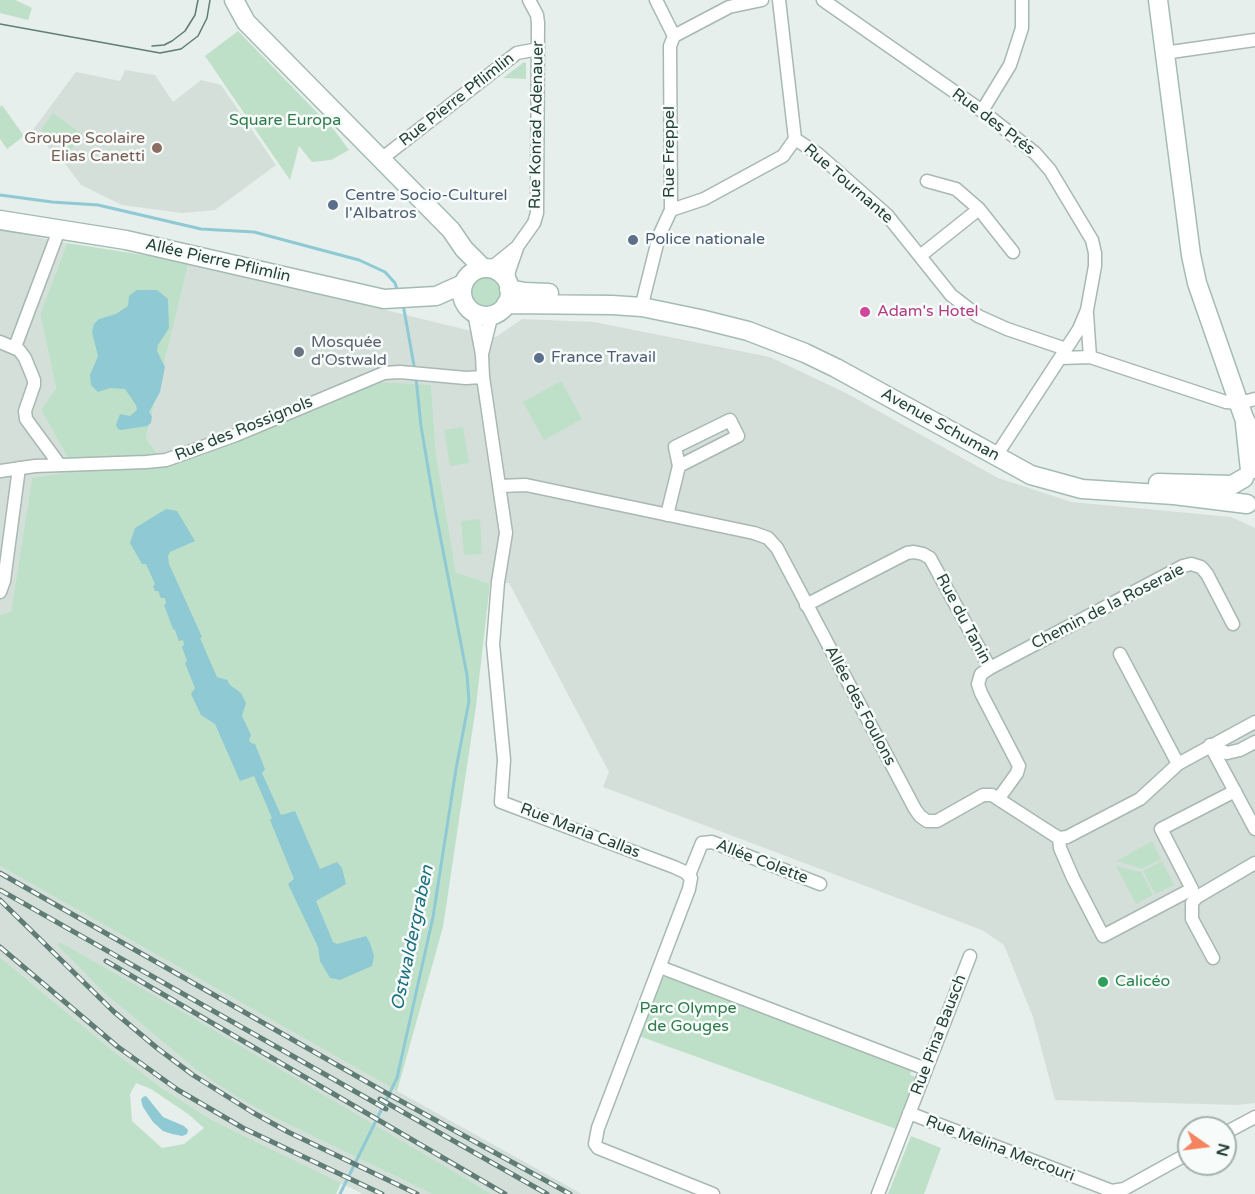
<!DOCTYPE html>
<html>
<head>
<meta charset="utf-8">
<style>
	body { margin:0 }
	#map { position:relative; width:1255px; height:1194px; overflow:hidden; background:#e6efeb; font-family:"Varela Round",sans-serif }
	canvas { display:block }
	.north { position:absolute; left:1177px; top:1116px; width:60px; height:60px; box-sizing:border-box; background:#f7fbf9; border:2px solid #a3b1ad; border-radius:50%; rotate:104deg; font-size:16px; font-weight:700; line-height:24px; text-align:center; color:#24423a }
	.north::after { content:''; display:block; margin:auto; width:21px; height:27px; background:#f4845f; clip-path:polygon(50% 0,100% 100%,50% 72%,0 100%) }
</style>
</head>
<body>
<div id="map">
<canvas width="1255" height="1194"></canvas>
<div class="north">N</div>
</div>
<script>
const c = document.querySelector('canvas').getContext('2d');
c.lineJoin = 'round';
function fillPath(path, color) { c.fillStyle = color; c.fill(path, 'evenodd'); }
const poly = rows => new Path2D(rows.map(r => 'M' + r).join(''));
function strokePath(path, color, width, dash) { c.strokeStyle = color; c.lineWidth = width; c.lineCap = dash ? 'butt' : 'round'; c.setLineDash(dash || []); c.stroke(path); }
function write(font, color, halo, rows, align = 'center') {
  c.font = font + ' "Varela Round",sans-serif'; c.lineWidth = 5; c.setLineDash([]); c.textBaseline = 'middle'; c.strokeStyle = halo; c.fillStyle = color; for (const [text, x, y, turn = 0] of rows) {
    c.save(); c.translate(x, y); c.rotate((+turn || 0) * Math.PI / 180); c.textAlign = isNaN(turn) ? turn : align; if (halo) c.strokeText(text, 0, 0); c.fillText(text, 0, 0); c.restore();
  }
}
fillPath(poly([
	[125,70,155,75,173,102,201,80,221,85,276,165,215,210,182,213,122,205,81,185,66,165,32,131,76,72,120,81],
	[0,230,67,243,40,314,56,388,41,410,67,456,70,472,32,479,11,611,0,615],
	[189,262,496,337,522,319,594,322,770,357,848,394,998,478,1072,502,1231,517,1255,528,1255,1103,1238,1105,1055,1100,1033,1017,1004,945,982,930,603,787,609,772,509,583,490,584,456,572,436,454,431,385,166,466,146,438],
	[0,866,397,1091,582,1194,492,1194,60,942,57,945,104,993,195,1069,273,1117,432,1194,363,1194,212,1120,165,1090,113,1051,0,957]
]), '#d4dfda');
fillPath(poly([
	[0,0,15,0,32,8,28,20,0,13],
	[238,31,335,131,349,150,331,160,312,162,299,146,290,180,205,56],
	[524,62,526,63,526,79,503,78],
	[2,105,24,136,7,149,0,139,0,107],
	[53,113,82,134,70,151,41,130],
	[67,243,189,262,146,438,166,466,374,382,431,385,436,454,456,572,490,584,476,706,443,927,397,1091,0,866,0,615,11,611,32,478,70,472,67,456,41,410,56,388,40,314],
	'470 292a15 15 0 1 1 30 0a15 15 0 1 1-30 0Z',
	[561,381,582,419,544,440,523,402],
	[463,427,469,463,450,466,444,430],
	[480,519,482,554,464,555,461,521],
	[1152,841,1161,859,1142,869,1117,861],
	[1162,861,1174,885,1155,894,1143,871],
	[1116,866,1141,872,1153,895,1136,904],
	[60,942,181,1011,492,1194,432,1194,273,1117,236,1096,195,1069,104,993,57,945],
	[0,957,113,1051,165,1090,212,1120,341,1183,336,1194,0,1194],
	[136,1083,151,1089,188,1114,204,1128,184,1144,162,1148,132,1121,130,1094],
	[668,975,912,1068,910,1075,916,1077,896,1129,639,1036,660,980],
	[911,1136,941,1148,924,1194,888,1194]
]), '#bfe0c8');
fillPath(poly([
	[137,290,157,290,168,299,169,328,158,345,157,351,165,367,160,392,149,412,152,416,151,423,147,426,121,430,118,429,116,425,120,414,130,416,137,410,136,405,125,389,110,388,98,392,91,385,90,375,98,356,92,332,94,324,99,319,116,314,128,306,129,296],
	[166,509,177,511,195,541,170,552,168,556,169,564,202,637,200,638,217,677,227,680,230,685,241,693,246,703,242,716,251,735,249,740,251,743,255,744,265,769,262,773,281,815,295,811,320,869,337,862,342,868,346,884,316,901,333,942,337,944,366,936,370,943,374,956,372,966,340,980,330,978,320,961,318,947,288,884,294,879,270,820,272,818,254,776,240,781,215,724,201,715,191,694,195,688,185,663,187,661,182,647,184,645,183,640,179,641,175,630,173,629,164,605,166,603,165,598,161,598,158,591,155,591,153,586,155,584,146,564,142,564,130,543,135,528],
	[146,1096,163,1117,184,1126,188,1130,187,1134,182,1136,172,1134,163,1131,153,1122,143,1107,141,1100,143,1097]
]), '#8ec9d4');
strokePath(poly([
	[0,195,52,202,98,205,201,229,254,232,359,260,385,272,395,283,398,292],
	[403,304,415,371],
	[340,1194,397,1078,433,917,456,769,469,701,467,675,435,509,421,426,416,378]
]), '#8ec9d4', 3);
const street = poly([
	[656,0,674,36],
	[779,0,795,139,818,154,887,215,951,295,978,316,1007,329,1066,349],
	[823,0,982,111,1035,153,1050,170,1092,240,1095,253,1095,266,1087,310,1079,329,996,456],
	[1164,53,1255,40],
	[982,111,1010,65,1022,28,1022,0],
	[380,160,517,53,538,49],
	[927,181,956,189,979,209,1013,252],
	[671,210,704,199,783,156,795,139],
	[920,256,979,209],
	[491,268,517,247,534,223,537,213,538,23,537,15,529,0],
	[508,283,509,271,517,248],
	[643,300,659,236,671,210,670,46,674,36,729,7,762,0],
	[474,312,482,355,483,377,506,533,498,582,493,644,504,760,501,802,674,867,685,872,691,878,689,889,598,1128,595,1144,598,1148,713,1194],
	[1087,314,1090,357],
	[0,342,19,350,25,358,34,380,34,385,25,411,26,419,59,464],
	[15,347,59,230],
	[482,354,492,314],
	[1061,358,1090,357,1226,402,1239,403,1255,399],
	[0,471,35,466,146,462,166,460,236,435,384,373,400,372,466,378,483,377],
	[500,486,526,485,754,533,768,538,777,548,915,809,920,816,927,821,937,821,983,795,992,795,1054,835,1059,838,1067,837,1140,799,1178,764,1255,722],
	[667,515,679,466,675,447,730,420,738,436,679,466],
	[0,592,4,581,19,468],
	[806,605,907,553,914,552,923,554,930,558,990,668,981,674,978,684,981,693,1019,766,1017,773,999,798],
	[1120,654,1178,764],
	[990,668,1183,566,1191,564,1201,567,1207,574,1233,624],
	[1210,745,1255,829],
	[1210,745,1227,753,1240,750,1255,742],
	[1059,838,1060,848,1073,878,1103,936,1192,889,1161,829,1235,791],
	[689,875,702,843,712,842,820,884],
	[1213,958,1192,919,1192,903,1197,897,1255,863],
	[660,967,926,1069],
	[909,1113,1112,1191,1124,1189,1189,1153],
	[1225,1133,1255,1117],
	[878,1194,970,956]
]);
const secondary = poly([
	[234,0,246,22,451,230,464,249,483,268],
	[1158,0,1191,255,1197,283,1244,418,1255,439],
	[0,220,126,240,384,299,436,296,463,284],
	'462 292a24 24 0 1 1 48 0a24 24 0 1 1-48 0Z',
	[509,289,525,292,549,293],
	[506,304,612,305,642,307,700,319,748,331,805,353,836,368,1031,475,1082,489,1174,495,1247,504],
	[1245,424,1250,470],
	[1158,483,1232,485,1244,478]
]);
strokePath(street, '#a8b8b2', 15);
strokePath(secondary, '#a4bbb3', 21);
strokePath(street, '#fff', 12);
strokePath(secondary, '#fff', 18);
strokePath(poly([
	[0,24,160,53,181,49,198,36,207,18,210,0],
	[152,46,164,45,172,41,185,31,195,15,198,0]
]), '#5f7d75', 1.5);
const rail = poly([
	[0,873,388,1094,570,1194],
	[0,890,386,1109],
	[0,900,113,1011,157,1048,193,1075,252,1112,288,1132,417,1194],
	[0,947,118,1047,178,1090,243,1128,382,1194],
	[106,961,505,1194],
	[380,1099,547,1194]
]);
strokePath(rail, '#5f7d75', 5);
strokePath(rail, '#f7fbf9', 3, [9]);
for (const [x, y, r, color] of [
	[157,148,6,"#8d6e63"],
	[333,205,6,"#5c6f8a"],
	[633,240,6,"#5c6f8a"],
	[865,312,6,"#d1479c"],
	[299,352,6,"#6b7280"],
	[539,358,6,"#5c6f8a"],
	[1103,982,6,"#2e9e5b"]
]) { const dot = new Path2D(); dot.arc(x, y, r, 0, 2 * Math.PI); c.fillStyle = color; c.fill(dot); strokePath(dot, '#f7fbf9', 2); }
write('16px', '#24423a', '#f7fbf9', [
	["Rue Pierre Pflimlin",457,100,-38],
	["Rue des Prés",993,122,37],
	["Rue Konrad Adenauer",537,125,-89],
	["Rue Freppel",670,152,-90],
	["Rue Tournante",848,184,41],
	["Allée Pierre Pflimlin",218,261,13],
	["Avenue Schuman",940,425,29],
	["Rue des Rossignols",244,429,-22],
	["Chemin de la Roseraie",1108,607,-27],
	["Rue du Tanin",963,619,62],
	["Allée des Foulons",860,706,62],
	["Rue Maria Callas",580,831,21],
	["Allée Colette",762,862,21],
	["Rue Pina Bausch",939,1035,-69],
	["Rue Melina Mercouri",1000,1149,21]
]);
write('16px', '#2d7a4b', '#f7fbf9', [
	["Square Europa",285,121],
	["Parc Olympe",688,1009],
	["de Gouges",688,1027]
]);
write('16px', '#785e54', '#f7fbf9', [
	["Groupe Scolaire",145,139],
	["Elias Canetti",145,157]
], 'right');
write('16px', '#4e5e75', '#f7fbf9', [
	["Centre Socio-Culturel",345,196],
	["l'Albatros",345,214],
	["Police nationale",645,240],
	["France Travail",551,358]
], 'left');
write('16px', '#b23c85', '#f7fbf9', [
	["Adam's Hotel",877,312]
], 'left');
write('16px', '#5b616d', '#f7fbf9', [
	["Mosquée",311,343],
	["d'Ostwald",311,361]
], 'left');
write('16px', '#27864d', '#f7fbf9', [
	["Calicéo",1115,982]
], 'left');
write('italic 18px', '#1c6f80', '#f7fbf9', [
	["Ostwaldergraben",413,938,-78]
]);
</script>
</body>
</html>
